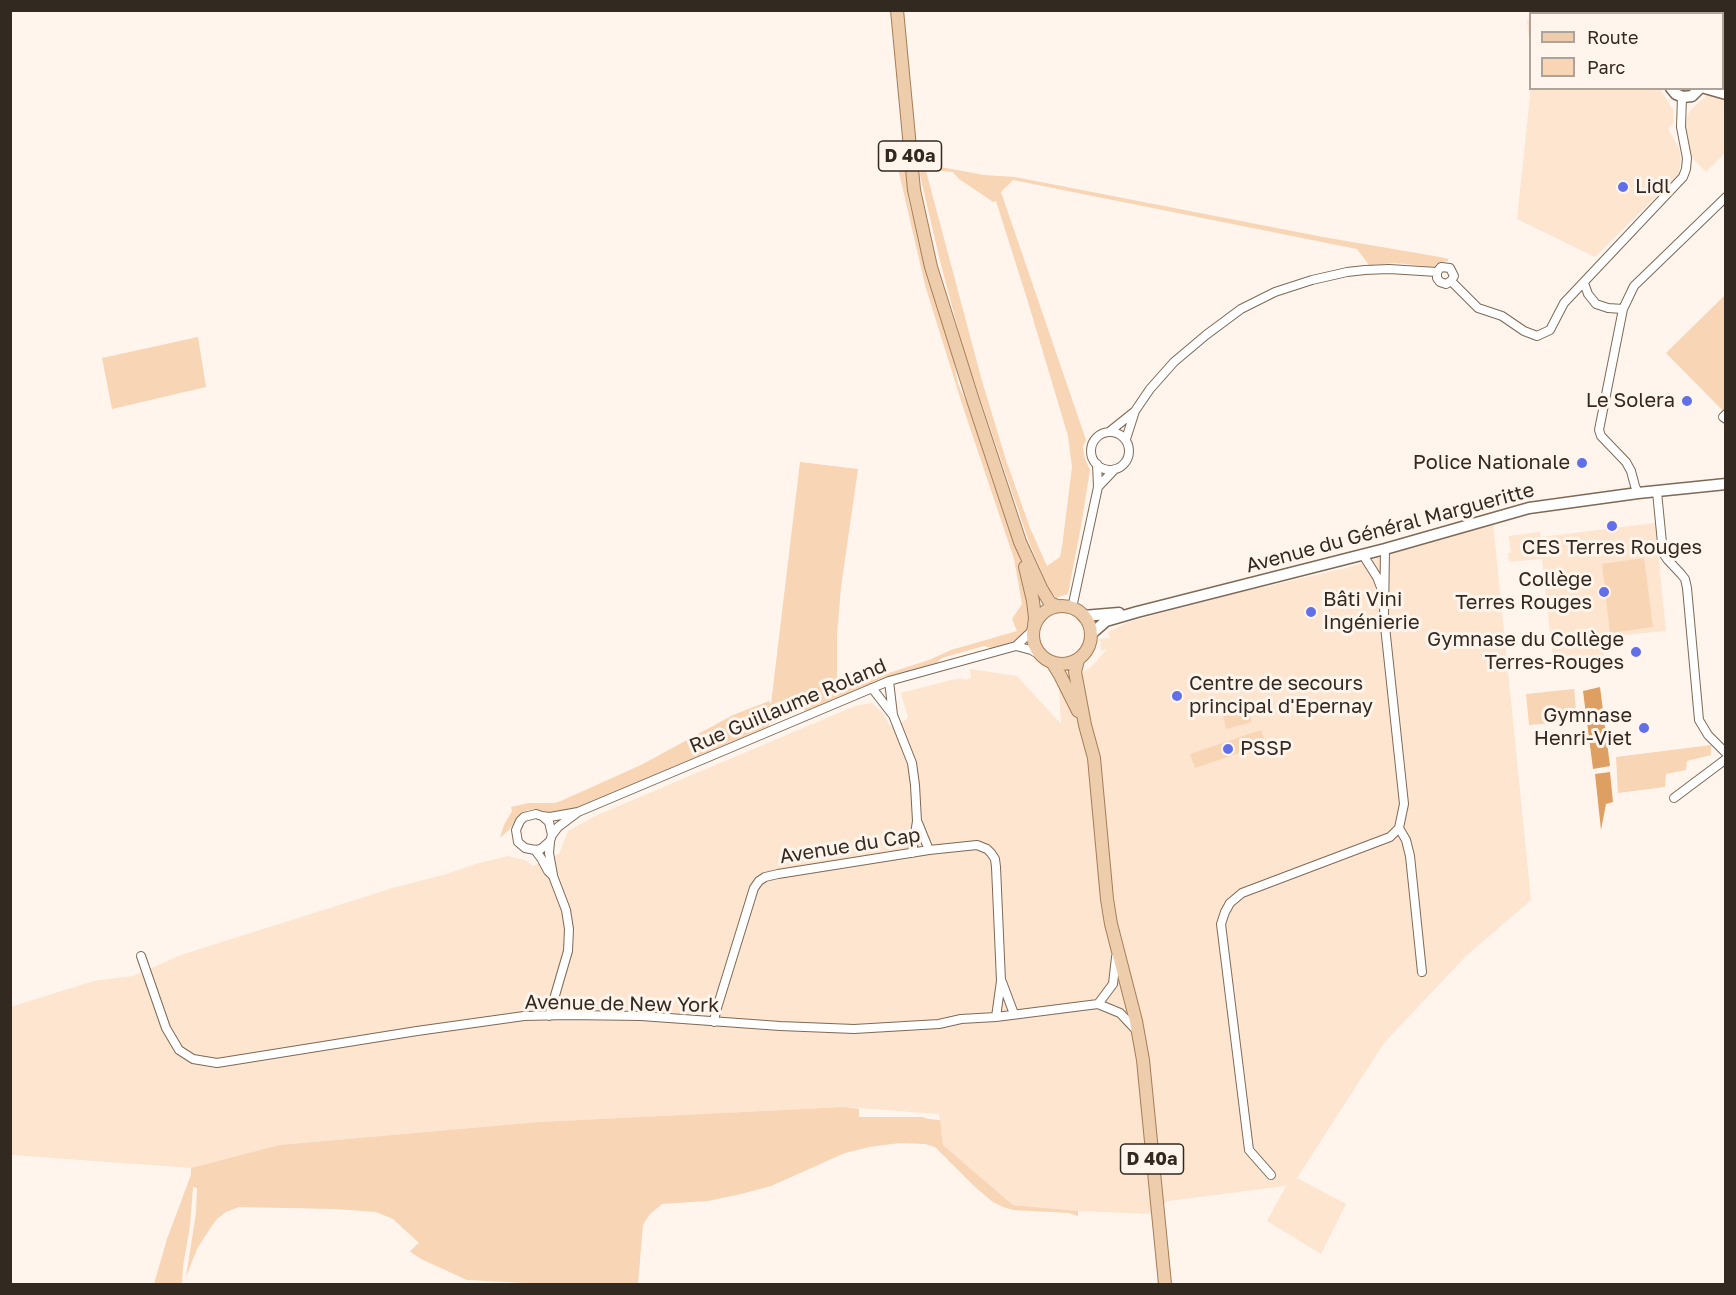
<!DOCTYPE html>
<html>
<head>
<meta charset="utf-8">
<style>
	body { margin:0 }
	#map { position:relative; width:1736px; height:1295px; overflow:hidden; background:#fff5ed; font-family:"Golos Text",sans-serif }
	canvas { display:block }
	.frame { position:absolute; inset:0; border:12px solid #322921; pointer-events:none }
	.legend { position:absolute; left:1529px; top:12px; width:195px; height:78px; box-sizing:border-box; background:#fff5ed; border:2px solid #ada39b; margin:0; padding:8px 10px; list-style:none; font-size:18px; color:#322921 }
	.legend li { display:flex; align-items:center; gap:12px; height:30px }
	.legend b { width:30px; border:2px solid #ada39b }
</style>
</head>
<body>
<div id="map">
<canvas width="1736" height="1295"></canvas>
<div class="frame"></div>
<ul class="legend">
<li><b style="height:8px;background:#eecdad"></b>Route</li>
<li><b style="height:16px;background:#f8d5b5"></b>Parc</li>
</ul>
</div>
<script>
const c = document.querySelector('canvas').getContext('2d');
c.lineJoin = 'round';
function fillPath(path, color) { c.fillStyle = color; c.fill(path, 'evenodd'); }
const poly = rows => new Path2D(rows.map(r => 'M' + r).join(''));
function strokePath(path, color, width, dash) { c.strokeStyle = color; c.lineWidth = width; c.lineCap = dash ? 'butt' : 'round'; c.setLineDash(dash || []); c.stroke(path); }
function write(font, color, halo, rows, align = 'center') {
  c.font = font + ' "Golos Text",sans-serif'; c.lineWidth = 6; c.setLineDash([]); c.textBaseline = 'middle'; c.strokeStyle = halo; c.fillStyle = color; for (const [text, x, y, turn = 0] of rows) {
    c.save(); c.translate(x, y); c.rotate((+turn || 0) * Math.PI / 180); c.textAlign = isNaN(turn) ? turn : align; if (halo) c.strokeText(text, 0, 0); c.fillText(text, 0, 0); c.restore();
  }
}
fillPath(poly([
	[1571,11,1725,11,1725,153,1706,172,1692,158,1685,125,1689,112,1699,102,1704,99,1710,89,1722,88,1722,14,1576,14],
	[1530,18,1530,88,1660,89,1673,110,1674,123,1668,129,1679,148,1681,158,1679,174,1595,257,1517,219,1530,96,1530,48,1527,20],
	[1493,522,1531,900,1466,956,1384,1043,1297,1178,1346,1204,1321,1254,1267,1221,1286,1186,1168,1201,1149,1214,1078,1211,1013,1205,943,1145,939,1114,844,1107,539,1122,279,1145,191,1168,11,1155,10,1007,94,981,133,976,181,955,396,887,447,874,475,864,508,856,525,860,533,866,559,854,568,831,595,816,855,706,872,703,884,714,890,726,904,721,908,718,901,693,951,680,963,678,964,680,971,678,970,669,1017,676,1061,724,1059,689,1091,667,1107,649,1101,651,1100,639,1110,638,1108,632,1131,621,1234,594,1346,568],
	[1655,523,1666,631,1603,637,1604,656,1579,659,1579,664,1558,666,1557,660,1553,660,1542,559,1509,562,1508,553,1511,553,1509,536,1540,532,1541,537]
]), '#fde5cf');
fillPath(poly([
	[897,164,902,167,905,172,909,202,919,241,953,356,958,384,977,426,1020,557,1033,616,1029,628,1026,633,1015,641,992,648,984,646,942,658,936,663,890,677,805,711,802,707,788,699,771,705,769,726,574,809,552,813,537,809,527,810,519,815,509,830,500,838,504,825,512,811,511,807,529,803,555,803,563,800,641,765,733,715,769,701,771,704,800,462,858,469,841,587,837,635,837,684,858,683,929,660,951,650,1017,631,1012,619,1022,604,1014,559,962,404,925,285],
	[925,164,984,175,1015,177,1323,237,1440,257,1448,259,1448,261,1443,262,1435,267,1395,263,1369,265,1357,249,1013,180,1001,192,1086,440,1083,447,1085,459,1090,470,1081,526,1068,594,1056,598,1049,589,1029,542,964,351,940,261,920,175,921,165],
	[926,171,945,171,953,172,959,179,977,191,993,202,996,201,1028,302,1068,436,1072,467,1062,547,1060,557,1047,566,1030,528,1006,460,982,381],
	[1725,295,1726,408,1723,411,1666,353],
	[198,337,206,387,112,409,102,358],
	[1644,558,1653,627,1610,633,1602,564],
	[1574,689,1577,721,1529,725,1526,694],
	[1247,704,1252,722,1226,729,1222,710],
	[1261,730,1266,744,1195,768,1190,754],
	[1711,745,1711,755,1687,761,1686,770,1666,774,1665,787,1618,793,1616,757],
	[844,1107,859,1109,859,1117,922,1117,928,1119,940,1120,943,1145,1013,1205,1078,1211,1078,1216,1069,1213,1013,1210,1003,1207,993,1202,975,1187,935,1147,925,1144,900,1143,869,1147,845,1153,771,1186,741,1194,708,1201,662,1204,649,1215,643,1225,638,1284,547,1284,467,1280,421,1259,412,1253,410,1251,419,1243,393,1219,376,1212,335,1209,239,1207,226,1212,217,1219,211,1227,197,1249,186,1277,196,1213,197,1188,193,1187,190,1226,183,1266,182,1284,154,1284,167,1239,191,1175,191,1168,279,1145,539,1122]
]), '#f8d5b5');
fillPath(poly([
	[1600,687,1610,766,1593,769,1583,691],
	[1610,772,1613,802,1606,804,1601,830,1595,774]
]), '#de9f63');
const street = poly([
	[1719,14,1720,10],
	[1437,272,1441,267,1450,268,1454,276,1451,281,1478,308,1502,316,1524,331,1537,336,1550,330,1564,303,1683,177,1686,169,1687,158,1681,127,1682,97],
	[1584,283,1588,294,1596,304,1608,308,1623,309],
	[1726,414,1723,417,1726,419],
	[1109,432,1134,412],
	'1091 451a19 19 0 1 1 38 0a19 19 0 1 1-38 0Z',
	[1126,439,1135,411,1150,389,1174,362,1206,335,1241,309,1275,292,1312,280,1347,272,1365,270,1389,269,1437,272,1437,278,1440,282,1446,284,1451,281],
	[1098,487,1115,469],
	[1657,492,1663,553,1667,559,1681,574,1685,579,1687,588,1699,720,1708,735,1726,753],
	[1638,493,1635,486,1631,471,1626,462,1601,436,1599,430,1623,309,1634,286,1726,197],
	[1363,555,1377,577,1382,590],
	[1072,608,1098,487,1097,464],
	[1033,630,1016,646,1031,650,1040,655],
	[889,681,893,715,912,763,915,785,917,821,912,853],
	[872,688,892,714],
	[1674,798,1726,759],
	[542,816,550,817,578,812,889,681,1016,646],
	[918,823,929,850],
	[1399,828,1406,840,1410,856,1422,972],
	[552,835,549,822,542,816,536,814,524,817,520,821,516,830,518,842,525,848,535,850,541,849,550,841,552,835,558,827,578,812],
	[550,842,549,853,553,875],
	[535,850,541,858,548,871,553,876,566,910,569,929,568,951,549,1016],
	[141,956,166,1028,179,1050,193,1059,217,1063,417,1031,524,1016,568,1015,641,1016,780,1026,854,1029,939,1024,961,1019,996,1017,1098,1004],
	[1116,957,1113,984,1098,1004,1120,1013,1136,1030],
	[1002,982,1014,1014],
	[714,1022,716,1011,754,888,759,881,765,877,778,874,929,850,977,845,987,849,991,853,995,859,996,867,1001,981,996,1017],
	[1271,1175,1249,1150,1221,924,1225,912,1230,903,1242,893,1390,837,1399,828,1404,804,1384,617,1385,549]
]);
const secondary = poly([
	[1554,10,1560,14],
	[1671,88,1676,94,1683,97,1692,96,1700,88],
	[1705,88,1726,94],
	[1083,616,1119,613],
	[1091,634,1106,621,1137,612,1385,549,1529,508,1638,493,1726,484]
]);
const primary = poly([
	[897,10,914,190,931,267,971,394,1020,542,1041,588,1050,603,1057,606],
	[1025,567,1033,601,1035,618,1034,626],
	'1033 635a29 29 0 1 1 58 0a29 29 0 1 1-58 0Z',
	[1078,660,1075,672,1085,725,1094,758,1107,899,1111,924,1136,1021,1143,1060,1165,1284],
	[1052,662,1060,675,1078,711]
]);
strokePath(street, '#7e6956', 10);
strokePath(secondary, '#7e6956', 13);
strokePath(primary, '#a57e58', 14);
strokePath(street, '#fff', 8);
strokePath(secondary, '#fff', 10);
strokePath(primary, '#eecdad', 12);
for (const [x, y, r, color] of [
	[1623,187,6,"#6170e8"],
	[1687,401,6,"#6170e8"],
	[1582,463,6,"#6170e8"],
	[1612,526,6,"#6170e8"],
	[1604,592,6,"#6170e8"],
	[1311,612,6,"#6170e8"],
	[1636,652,6,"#6170e8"],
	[1177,696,6,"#6170e8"],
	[1644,728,6,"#6170e8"],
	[1228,749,6,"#6170e8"]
]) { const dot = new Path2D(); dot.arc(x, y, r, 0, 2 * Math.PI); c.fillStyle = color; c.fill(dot); strokePath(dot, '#fff5ed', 2); }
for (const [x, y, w] of [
	[910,156,63],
	[1152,1159,63]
]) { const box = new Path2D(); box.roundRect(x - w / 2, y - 15, w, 30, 4.5); c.fillStyle = '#fff5ed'; c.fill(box); strokePath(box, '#322921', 1.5); }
write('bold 18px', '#322921', null, [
	["D 40a",910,156],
	["D 40a",1152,1159]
]);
write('20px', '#322921', '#fff5ed', [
	["Lidl",1635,187,"left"],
	["Le Solera",1675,401],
	["Police Nationale",1570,463],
	["CES Terres Rouges",1612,548,"center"],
	["Collège",1592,580],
	["Terres Rouges",1592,603],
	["Bâti Vini",1323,600,"left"],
	["Ingénierie",1323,623,"left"],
	["Gymnase du Collège",1624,640],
	["Terres-Rouges",1624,663],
	["Centre de secours",1189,684,"left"],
	["principal d'Epernay",1189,707,"left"],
	["Gymnase",1632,716],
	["Henri-Viet",1632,739],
	["PSSP",1240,749,"left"]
], 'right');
write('20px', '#322921', '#fff5ed', [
	["Avenue du Général Margueritte",1390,528,-15],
	["Rue Guillaume Roland",788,706,-23],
	["Avenue du Cap",850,846,-9],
	["Avenue de New York",622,1004,1]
]);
</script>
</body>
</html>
